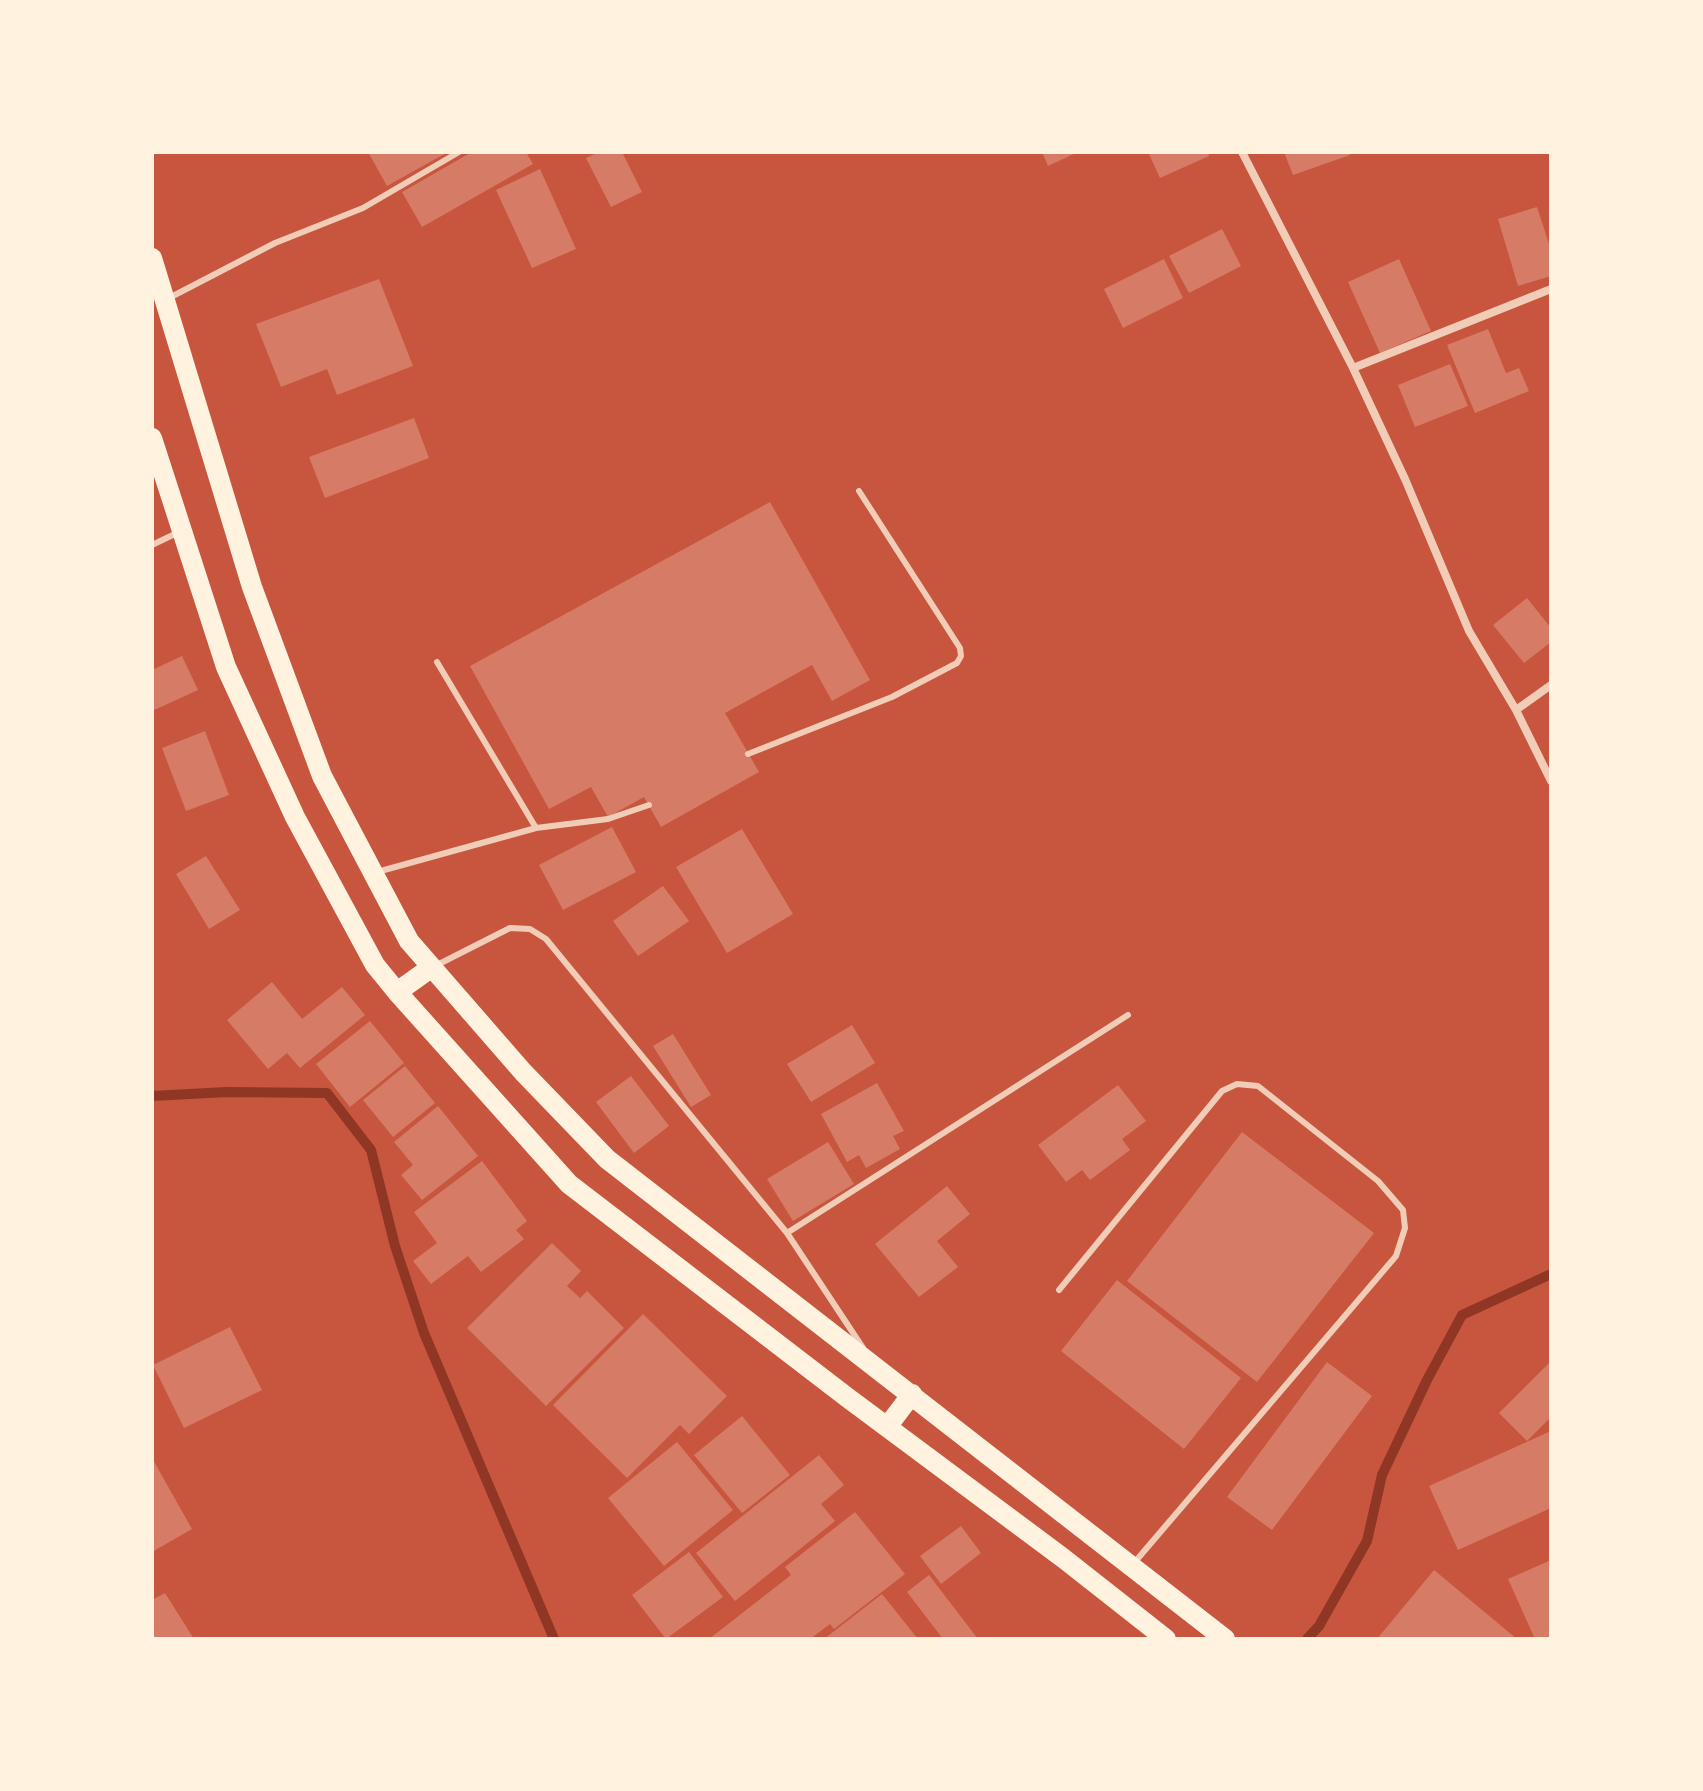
<!DOCTYPE html>
<html>
<head>
<meta charset="utf-8">
<style>
	body { margin:0 }
	#map { position:relative; width:1703px; height:1791px; overflow:hidden; background:#c8553d; font-family:"Exo 2",sans-serif }
	canvas { display:block }
	.frame { position:absolute; inset:0; border:154px solid #fff3e0; pointer-events:none }
</style>
</head>
<body>
<div id="map">
<canvas width="1703" height="1791"></canvas>
<div class="frame"></div>
</div>
<script>
const c = document.querySelector('canvas').getContext('2d');
c.lineJoin = 'round';
const poly = rows => new Path2D(rows.map(r => 'M' + r).join(''));
function strokePath(path, color, width, dash) { c.strokeStyle = color; c.lineWidth = width; c.lineCap = dash ? 'butt' : 'round'; c.setLineDash(dash || []); c.stroke(path); }
function fillPath(path, color) { c.fillStyle = color; c.fill(path, 'evenodd'); }
strokePath(poly([
	[152,1096,227,1092,327,1093,371,1150,395,1246,424,1333,554,1639],
	[1307,1639,1319,1626,1367,1541,1382,1475,1427,1380,1462,1315,1551,1274]
]), '#8f3625', 10);
fillPath(poly([
	[368,152,448,152,387,186],
	[472,152,526,152,533,164,422,227,402,192],
	[599,152,622,152,642,192,611,207,586,158],
	[1042,152,1078,152,1048,166],
	[1148,152,1208,152,1209,156,1160,178],
	[1284,152,1349,152,1350,155,1293,175],
	[540,169,576,249,532,268,496,190],
	[1537,207,1551,250,1551,276,1518,286,1498,219],
	[1222,229,1241,266,1189,293,1169,256],
	[1164,259,1183,298,1123,328,1104,289],
	[1399,259,1431,331,1380,353,1348,282],
	[379,279,413,366,337,395,327,369,281,387,256,324],
	[1488,329,1506,373,1519,368,1529,391,1475,413,1447,345],
	[1450,364,1468,406,1415,427,1398,385],
	[414,418,429,458,325,498,309,457],
	[770,502,870,680,832,701,812,665,725,713,759,772,661,827,644,797,608,817,591,787,549,809,470,666],
	[1527,598,1551,628,1551,642,1524,663,1493,625],
	[182,656,198,690,152,711,152,670],
	[205,731,229,795,186,811,162,748],
	[612,827,636,872,563,910,539,865],
	[742,829,793,914,727,953,676,867],
	[206,856,240,910,209,929,176,874],
	[663,886,689,921,638,956,613,921],
	[272,982,302,1019,342,987,365,1015,300,1068,287,1053,268,1069,227,1020],
	[370,1021,404,1063,350,1107,316,1064],
	[852,1025,875,1063,811,1102,787,1064],
	[673,1034,711,1095,691,1107,653,1046],
	[405,1066,435,1103,393,1137,363,1100],
	[631,1076,669,1126,634,1153,596,1102],
	[877,1083,904,1131,893,1136,900,1149,866,1168,859,1155,847,1162,821,1114],
	[1118,1085,1146,1121,1122,1139,1130,1150,1090,1180,1082,1170,1066,1182,1038,1145],
	[438,1106,478,1156,422,1200,401,1175,413,1165,394,1142],
	[1242,1132,1374,1233,1257,1382,1127,1281],
	[828,1142,854,1184,793,1221,767,1179],
	[482,1161,527,1221,516,1230,524,1239,481,1272,468,1256,431,1284,413,1261,437,1243,414,1212],
	[947,1186,970,1214,937,1241,958,1267,919,1297,875,1244],
	[552,1243,581,1271,567,1286,580,1298,587,1291,624,1328,546,1406,467,1328],
	[1117,1280,1241,1378,1184,1449,1061,1351],
	[643,1314,727,1396,689,1434,680,1425,627,1478,553,1405],
	[230,1327,262,1390,184,1428,153,1365],
	[1551,1361,1551,1417,1527,1441,1499,1413],
	[1327,1362,1372,1396,1272,1530,1227,1497],
	[742,1416,790,1475,742,1513,694,1455],
	[1551,1431,1551,1508,1458,1550,1429,1486],
	[677,1442,733,1510,664,1566,608,1498],
	[819,1455,844,1485,821,1504,835,1521,735,1601,696,1553],
	[152,1458,192,1529,152,1552],
	[855,1512,905,1574,834,1629,830,1624,810,1639,709,1639,791,1575,785,1567],
	[961,1526,981,1553,941,1584,920,1556],
	[689,1552,723,1597,666,1639,632,1595],
	[1551,1560,1551,1639,1535,1639,1508,1579],
	[1434,1570,1517,1639,1377,1639],
	[929,1575,978,1639,943,1639,907,1592],
	[165,1593,194,1639,152,1639,152,1600],
	[882,1594,918,1639,824,1639]
]), '#d67c66');
strokePath(poly([
	[169,298,275,243,363,208,459,152],
	[152,545,179,532],
	[437,662,536,828],
	[748,754,892,697,957,663,961,656,960,648,859,491],
	[377,872,536,828,608,819,649,805],
	[435,966,510,928,530,929,546,939,787,1233,863,1348],
	[787,1233,1128,1015],
	[1059,1290,1222,1091,1237,1084,1258,1086,1378,1181,1403,1210,1405,1228,1396,1256,1134,1563]
]), '#f1ccb7', 6);
strokePath(poly([
	[1242,152,1353,368,1405,479,1469,631,1516,710,1551,781],
	[1353,368,1551,289],
	[1516,710,1551,685]
]), '#f1ccb7', 8);
strokePath(poly([
	[152,258,252,587,322,776,409,941,523,1072,607,1159,1225,1639],
	[152,438,226,667,295,817,375,965,397,992,569,1184,848,1398,1063,1558,1166,1639],
	[397,992,432,967],
	[887,1427,912,1394]
]), '#fff3e0', 20);
</script>
</body>
</html>
